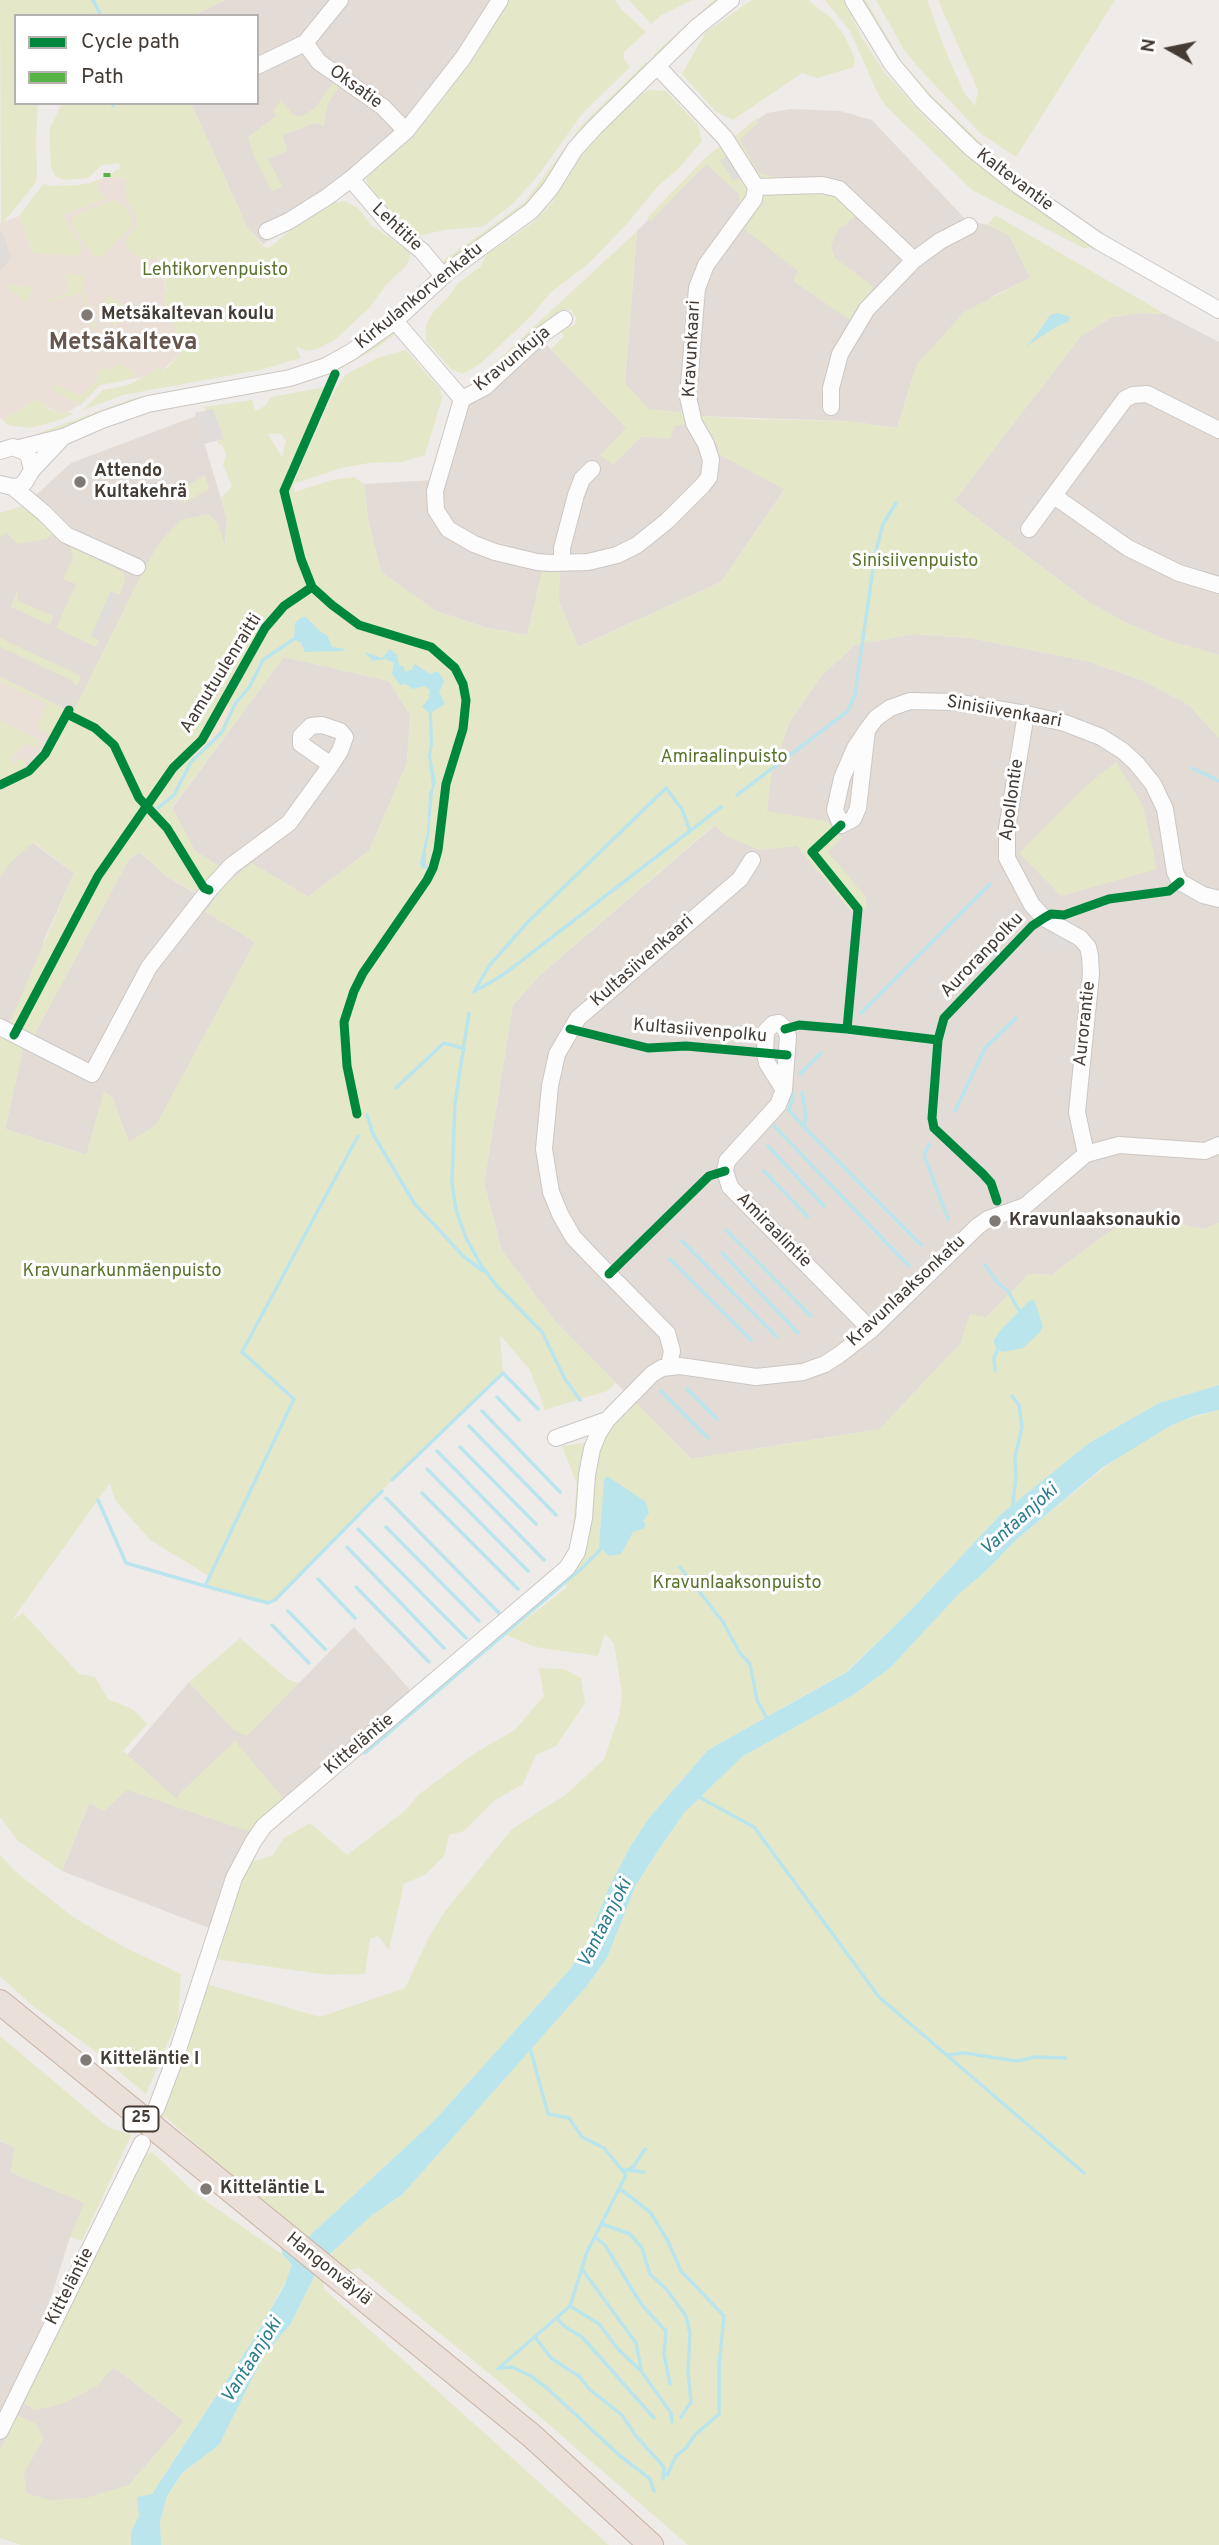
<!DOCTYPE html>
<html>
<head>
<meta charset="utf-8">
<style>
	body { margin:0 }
	#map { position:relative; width:1219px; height:2545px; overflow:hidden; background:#efebe8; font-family:Overpass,sans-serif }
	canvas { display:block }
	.legend { position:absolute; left:14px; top:14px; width:245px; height:91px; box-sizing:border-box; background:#fff; border:2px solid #b4b1ae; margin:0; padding:9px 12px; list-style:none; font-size:21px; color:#443b35 }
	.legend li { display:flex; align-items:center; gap:14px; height:35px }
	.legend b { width:35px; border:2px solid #b4b1ae }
	.north { position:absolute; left:1135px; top:14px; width:70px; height:70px; -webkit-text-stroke:5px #fff; paint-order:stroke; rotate:279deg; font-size:19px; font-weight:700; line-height:28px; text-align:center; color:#443b35 }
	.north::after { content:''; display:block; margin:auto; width:24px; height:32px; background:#443b35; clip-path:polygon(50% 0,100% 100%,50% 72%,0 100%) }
</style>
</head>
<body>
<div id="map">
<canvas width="1219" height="2545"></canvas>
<ul class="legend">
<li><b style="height:9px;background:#00873e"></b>Cycle path</li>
<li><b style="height:9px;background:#57b346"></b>Path</li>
</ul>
<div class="north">N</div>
</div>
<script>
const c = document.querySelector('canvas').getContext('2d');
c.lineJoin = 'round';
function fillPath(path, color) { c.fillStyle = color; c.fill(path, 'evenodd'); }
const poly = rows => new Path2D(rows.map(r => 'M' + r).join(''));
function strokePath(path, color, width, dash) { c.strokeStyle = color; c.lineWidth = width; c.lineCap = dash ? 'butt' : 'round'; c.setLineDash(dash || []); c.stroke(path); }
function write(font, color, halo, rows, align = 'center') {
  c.font = font + ' Overpass,sans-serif'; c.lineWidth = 6; c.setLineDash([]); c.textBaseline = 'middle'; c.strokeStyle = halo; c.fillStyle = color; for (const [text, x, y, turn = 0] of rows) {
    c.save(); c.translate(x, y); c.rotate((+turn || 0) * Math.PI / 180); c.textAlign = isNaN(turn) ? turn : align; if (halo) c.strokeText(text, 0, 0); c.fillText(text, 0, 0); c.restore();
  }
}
fillPath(poly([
	[226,0,508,0,369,173,263,244,247,227,191,103,257,103,257,16,191,16],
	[791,109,840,111,872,120,966,220,988,225,1009,235,1030,278,993,296,917,364,897,428,846,421,698,416,718,445,719,454,785,489,721,582,578,647,559,602,559,569,543,569,527,635,487,628,436,611,381,572,368,519,364,484,433,480,454,412,535,333,627,428,625,383,637,231,736,135,767,113],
	[1141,313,1165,314,1219,342,1219,655,1166,640,1126,623,1087,601,954,501,1081,336,1112,317],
	[196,416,227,518,214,687,73,713,51,752,41,764,29,776,0,791,0,781,31,762,42,750,48,735,65,712,61,707,0,677,0,513,24,506,71,463],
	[912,634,970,638,1087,661,1144,681,1189,705,1219,738,1219,1223,1203,1229,1155,1219,1117,1226,1052,1275,1029,1274,960,1344,880,1429,691,1459,553,1319,502,1251,484,1183,513,1005,540,975,715,825,772,772,789,723,821,676,855,645],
	[284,657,389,681,410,715,407,763,369,851,308,897,252,863,223,887,206,912,255,942,157,1124,129,1143,112,1097,87,1155,5,1129,23,1049,0,1036,0,798,36,845,74,873,44,940,34,1035,129,859,140,852,166,876,198,895,220,867,195,851,172,808],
	[354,1627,412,1692,236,1859,209,1928,62,1871,100,1776,128,1754,189,1682,235,1731,299,1683],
	[0,2141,15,2147,11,2172,85,2203,70,2237,37,2341,114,2367,184,2421,129,2485,0,2531]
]), '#e3dbd6');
fillPath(poly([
	[105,177,125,179,146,215,182,351,159,374,100,385,80,405,64,414,32,402,3,420,0,418,0,223,19,216,33,253,81,246,62,215,106,198,97,190,98,182],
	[0,677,61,707,65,712,51,736,48,736,42,749,31,762,0,781]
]), '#eae0d7');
fillPath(poly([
	[0,0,226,0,191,16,16,16,16,103,38,103,36,143,37,169,36,181,30,190,1,225],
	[509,0,615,0,621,9,646,32,624,52,624,59,630,67,582,114,540,173,513,204,482,227,445,230,416,236,397,221,382,200,369,190,366,178,407,142,430,115,474,58],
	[629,0,692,0,660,16,651,24],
	[714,0,721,0,656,58,653,55],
	[752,0,808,0,831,18,844,35,855,59,854,67,817,78,802,73,733,120,716,112,682,74,706,32],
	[825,0,844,0,862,38,885,73,934,127,1092,245,1085,249,972,190,886,106,878,94,850,31],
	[861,0,866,0,900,59,930,94,978,140,1016,172,1012,174,969,138,904,71],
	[876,0,927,0,946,52,965,94,975,106,978,90,938,0,1115,0,1016,157,980,133,917,66,903,48],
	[646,62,649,66,535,199,444,265,440,263,525,202,581,126],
	[333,83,339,87,328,104,324,126,315,123,283,135,287,151,268,159,282,186,272,192,254,156,248,137,276,116,273,111,281,100,293,115,302,116,315,108],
	[649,90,666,91,698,125,702,141,678,169,658,186,626,225,588,264,551,292,530,317,480,364,463,374,451,369,426,341,426,325,434,311,449,296,458,283,480,267,486,255,531,224,552,203,576,163,595,139,639,96],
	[62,103,191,103,247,227,264,247,269,248,293,228,330,203,344,201,358,208,371,225,410,252,410,258,406,266,386,285,370,307,335,340,317,349,307,351,296,347,301,358,260,370,123,395,83,410,103,390,128,385,155,371,158,366,162,371,167,368,182,351,177,331,174,329,163,297,167,291,158,258,142,260,127,248,125,241,137,225,136,216,125,196,125,179,109,177,116,170,121,169,119,163,102,165,88,178,64,180,55,176,51,167,49,131],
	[757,118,758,123,740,140,758,172,772,177,779,177,779,180,762,180,758,178,733,138],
	[723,144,729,155,721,161,733,180,744,176,749,192,739,209,739,194,706,164,651,221,647,218,706,157],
	[105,177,98,182,97,190,107,198,62,215,81,246,82,251,74,256,33,253,19,216,44,183,50,186,78,185,90,183],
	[831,192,860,213,838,230,831,246,835,258,874,287,850,320,793,281,798,271,744,229,754,216,762,195],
	[115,200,124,206,132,219,132,226,102,256,94,257,72,225,72,218,82,212],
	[995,215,1165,314,1141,313,1112,317,1081,336,954,501,1087,601,1126,623,1166,640,1219,655,1219,738,1189,705,1144,681,1087,661,970,638,912,634,855,645,821,676,789,723,772,772,767,811,826,821,842,838,828,852,866,897,866,909,850,910,797,846,759,850,726,836,714,825,540,975,513,1005,484,1183,502,1251,553,1319,616,1383,607,1391,545,1410,530,1370,500,1335,503,1373,392,1480,275,1600,268,1603,205,1586,209,1576,150,1540,115,1500,110,1483,12,1620,23,1613,79,1674,95,1677,108,1699,134,1710,147,1724,123,1751,177,1799,181,1792,235,1741,284,1799,253,1831,244,1830,127,1790,104,1811,89,1803,62,1871,18,1841,0,1817,0,1036,23,1049,5,1129,86,1155,104,1091,112,1097,129,1142,156,1125,255,942,206,912,223,887,252,863,308,897,369,851,407,763,410,715,389,681,284,657,172,807,195,851,220,867,186,912,183,911,196,893,166,876,141,852,129,859,34,1035,0,1019,0,1017,10,1022,74,873,34,842,12,861,0,877,0,791,29,776,51,752,76,706,138,581,156,548,168,533,181,520,209,514,218,524,225,546,227,518,221,498,232,486,223,465,226,455,222,444,219,445,218,441,223,438,213,410,206,411,204,407,252,400,255,411,265,406,271,397,325,387,291,468,287,467,293,483,334,391,345,375,377,358,406,350,440,389,442,398,425,455,402,462,369,463,341,468,293,484,295,492,332,480,354,477,364,484,368,519,381,572,436,611,486,628,527,635,543,568,560,569,559,603,579,647,721,582,785,490,719,454,718,445,698,416,749,419,846,421,897,428,917,364,964,312,1030,278,1009,235,988,225],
	[280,433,286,441,282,457,268,434],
	[637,231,625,383,649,409,681,412,682,401,689,424,675,426,670,439,641,437,613,465,600,455,626,428,551,349,564,336,560,331,575,325,576,318,571,310,560,311,483,381,469,387],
	[65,274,83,275,83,290,96,328,93,329,81,292,48,303,48,300,69,292],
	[4,284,32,287,27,304],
	[108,295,130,311,130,314,117,324,112,324,103,307],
	[394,331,398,332,378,347,335,372,290,387,265,392,265,389],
	[120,363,136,374,123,381,100,385,80,405,50,388,57,385,81,396,97,381,99,368,109,370],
	[223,381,224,384,38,437,39,433,132,399],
	[35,400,45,404,45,408,64,414,66,411,73,414,54,422,29,428,8,425,3,420],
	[205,475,209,489,184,503,181,498,183,488],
	[24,506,30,509,52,533,47,539,17,544,6,532,0,538,0,513],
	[70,546,124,573,125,580,120,595,111,592,91,636,99,640,96,647,56,628,76,584,63,579,73,558],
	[18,589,17,600,53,616,50,625,11,607],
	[0,638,81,676,77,686,71,680,0,647],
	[0,677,61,707,65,712,51,736,36,727,47,704,0,682],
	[0,721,38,739,37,744,43,747,42,749,36,746,33,748,28,742,13,755,11,762,15,764,18,759,23,758,26,766,0,781],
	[1116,762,1143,806,1157,869,1061,896,1019,853,1085,787],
	[1155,1219,1203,1229,1219,1223,1219,1385,1159,1403,1089,1443,1000,1515,911,1610,846,1672,708,1750,649,1818,630,1847,610,1885,586,1944,570,1969,435,2120,305,2240,273,2215,166,2117,157,2121,206,1984,320,2017,405,1988,430,1935,446,1910,512,1829,568,1793,604,1759,619,1716,622,1695,614,1643,605,1634,598,1656,535,1647,506,1635,566,1588,577,1484,562,1446,601,1441,615,1422,635,1402,691,1459,880,1429,960,1344,970,1314,987,1317,1029,1274,1052,1275,1117,1226],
	[1219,1410,1219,2545,688,2545,496,2379,359,2268,344,2271,327,2257,372,2215,402,2195,586,1987,607,1958,636,1885,659,1849,684,1813,743,1756,853,1695,890,1668,959,1594,986,1571,1015,1541,1117,1457,1180,1421],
	[240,1638,287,1679,299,1683,247,1736,235,1731,189,1682],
	[539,1668,564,1669,581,1678,585,1703,556,1746,536,1755,523,1784,495,1800,464,1831,449,1835,444,1856,426,1874,404,1884,389,1950,378,1936,370,1939,365,1974,328,1975,215,1959,233,1903,251,1862,273,1855,284,1838,310,1823,347,1855,406,1810,419,1794,478,1751,515,1730,544,1696],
	[0,1855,16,1872,73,1917,124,1947,181,1974,178,2019,146,2094,96,2052,34,2007,0,1976],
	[0,2036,108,2127,131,2135,82,2241,70,2237,84,2203,11,2172,14,2147,0,2140],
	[152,2152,197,2195,283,2255,292,2265,291,2271,255,2337,152,2494,131,2532,131,2545,21,2545,0,2538,0,2450,17,2415,36,2424,44,2438,24,2473,26,2493,50,2500,86,2498,129,2485,184,2421,114,2367,97,2386,62,2404,35,2410,20,2401,97,2254,144,2154],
	[316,2273,323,2279,324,2289,609,2545,161,2545,160,2521,167,2496,182,2473,219,2445,264,2355,290,2325]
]), '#e4e8c9');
fillPath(poly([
	[227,704,231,709,217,735,200,752,185,761,204,741]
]), '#f3e4d3');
fillPath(poly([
	[729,155,741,176,733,180,720,160],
	[0,232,4,235,11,258,0,271],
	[213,409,224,439,203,444,195,413],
	[164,468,170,478,171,489,166,505,162,509,148,495,152,488,151,482],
	[111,591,120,595,99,640,91,636],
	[1045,925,1072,940,1068,952,1043,944,1038,939]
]), '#e0dcd9');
fillPath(poly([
	[1058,313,1070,317,1069,321,1056,327,1025,347,1035,337,1050,315],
	[302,617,306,617,321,632,327,635,332,647,344,649,343,651,305,652,301,643,294,639,295,623],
	[390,649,397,655,399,665,404,667,405,672,411,670,415,664,430,674,438,671,444,681,439,692,445,704,432,712,433,744,431,756,436,782,433,791,429,836,426,850,426,864,429,870,421,867,420,863,427,832,429,792,432,787,428,756,430,744,429,713,422,707,429,698,430,690,424,686,413,689,405,684,400,685,392,674,394,663,385,659,373,661,364,652,382,658],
	[1034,1300,1043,1326,1040,1332,1023,1348,1002,1352,995,1346,994,1340,999,1332,1029,1301],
	[1219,1385,1219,1410,1194,1416,1172,1425,1103,1467,1015,1541,986,1571,959,1594,890,1668,853,1695,743,1756,684,1813,659,1849,636,1885,607,1958,586,1987,402,2195,372,2215,327,2257,305,2240,435,2120,570,1969,586,1944,610,1885,630,1847,649,1818,708,1750,847,1672,911,1610,1000,1515,1089,1443,1159,1403],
	[607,1476,646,1502,649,1513,643,1521,646,1525,643,1529,633,1532,621,1554,609,1556,599,1546,604,1480],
	[279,2243,316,2273,290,2325,264,2355,219,2445,182,2473,167,2496,160,2521,161,2545,131,2545,131,2532,139,2516,137,2497,152,2494,255,2337,284,2286,292,2265,283,2255]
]), '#bae5ec');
strokePath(poly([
	[93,0,101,16],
	[113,106,114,103],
	[1192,768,1219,781],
	[737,795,848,711,855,694,875,555,883,524,896,503],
	[158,808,174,795,191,762,222,732,235,704,250,686,263,660,294,639],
	[475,991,503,975,721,807],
	[474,992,489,966,526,924,666,788,682,809,690,831],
	[469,1013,455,1103,452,1183,456,1210,466,1238,481,1265,496,1285,542,1332,565,1379,580,1400],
	[861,1013,990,884],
	[800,1074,821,1053],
	[792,1087,793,1097,789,1110,804,1127],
	[396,1088,444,1043,462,1048],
	[802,1092,806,1116,804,1127,921,1245],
	[955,1111,985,1048,1016,1018],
	[367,1115,373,1134,414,1203,463,1256,483,1271],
	[774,1126,909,1266],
	[929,1144,924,1155,948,1219],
	[768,1146,824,1206],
	[764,1171,808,1217],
	[726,1230,811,1316],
	[682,1241,777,1337],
	[722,1253,798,1333],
	[670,1259,751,1340],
	[985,1265,997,1282,1008,1291,1020,1312],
	[995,1370,994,1358,998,1349],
	[687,1389,717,1419],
	[661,1391,708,1438],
	[497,1397,519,1420],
	[482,1411,560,1492],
	[469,1426,556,1515],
	[460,1447,536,1524],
	[437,1451,544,1560],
	[427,1469,528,1571],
	[392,1480,503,1373,538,1409],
	[422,1493,518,1589],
	[386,1498,499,1613],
	[98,1500,126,1563,205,1586,294,1399,242,1352,358,1136],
	[1012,1509,1016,1478,1015,1457,1022,1427,1019,1405,1012,1396],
	[386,1527,479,1621],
	[358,1529,466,1638],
	[347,1547,444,1648],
	[680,1567,723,1622,740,1653,750,1664,757,1700,768,1720],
	[318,1579,355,1618],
	[205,1586,268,1603,275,1600,382,1491],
	[356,1587,429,1662],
	[288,1611,325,1649],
	[272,1625,309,1663],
	[365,1753,582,1568,601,1549],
	[699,1797,754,1827,879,1997,1084,2173],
	[947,2055,964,2053,1017,2061,1035,2057,1066,2058],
	[623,2170,628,2170,634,2166,645,2149],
	[629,2170,644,2172],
	[620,2189,650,2212,668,2241,681,2271,724,2316,719,2366,719,2414,695,2435,686,2448,676,2456,667,2475],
	[602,2224,630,2234,642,2248,650,2274,667,2290,686,2316,690,2333,688,2371,691,2402,681,2417],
	[595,2237,605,2245,641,2304,666,2331,664,2354,670,2384],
	[582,2269,636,2343,641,2369],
	[570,2306,599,2324,618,2349,641,2371,671,2413,672,2422],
	[557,2318,564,2326,582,2337,654,2418],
	[535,2337,551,2358,580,2377,589,2389,622,2415,636,2436,664,2467,663,2479],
	[500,2368,512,2367,531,2376,547,2388,619,2455,650,2479,654,2491],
	[498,2369,570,2306,587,2252,626,2175,604,2148,582,2137,569,2118,548,2114,530,2048]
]), '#bae5ec', 3.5);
const minor = poly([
	[853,0,892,64,923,101,971,148,1015,183,1098,241,1219,310],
	[305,43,319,62,383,107,406,131],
	[257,66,305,43,340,0],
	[351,179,390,225,422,251,443,276],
	[756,187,822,185,839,189,914,260],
	[267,231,289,221,327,197,351,179,406,131,463,58,500,0],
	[395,321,462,399],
	[462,399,435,491,436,510,448,529,474,544,495,552,537,562,551,563,588,562,617,555,637,545,667,521,703,485,709,477,711,460,706,444,694,423,688,397,697,288,706,265,754,199,756,187,725,138,657,66],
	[462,399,485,387,540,336,564,319],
	[831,407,831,388,840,354,867,309,914,260,940,241,969,226],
	[19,448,63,437,102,420,148,404,290,378,326,366,351,352,395,321,450,270,531,211,550,189,575,149,595,127,697,27,731,0],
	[0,451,13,447,25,452,29,457,32,470,25,482,20,486,13,487,0,484],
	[32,470,63,437],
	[13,487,44,513,66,535,137,567],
	[1054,496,1128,548,1179,573,1219,585],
	[1029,529,1125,399,1133,395,1147,394,1219,430],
	[562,562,562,548,576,495,582,479,592,469],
	[1026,714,1007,828,1007,858,1032,905,1044,918,1080,938,1088,947,1090,956,1091,974,1077,1112,1086,1154],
	[867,730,858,808,853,819,841,825,835,810,842,778,855,748,867,730,876,718,890,708,910,701,954,702,1026,714,1065,723,1101,737,1123,751,1137,764,1153,784,1165,809,1175,872,1180,882,1203,895,1219,899],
	[0,1027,92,1074,149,967,209,890,231,866,289,823,331,765,340,751,345,737,340,731,322,725,311,726,301,736,301,744,331,765],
	[784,1090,767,1063,765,1053,766,1031,773,1024,779,1023,785,1029,788,1036,784,1090,778,1105,727,1161,725,1171,730,1187,871,1330],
	[669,1366,672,1351,667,1333,593,1258,573,1237,560,1214,551,1192,544,1149,550,1086,557,1054,578,1018,740,879,752,860],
	[556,1438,607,1420,652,1374,662,1368,680,1366,756,1377,803,1372,825,1364,839,1355,871,1330,978,1226,988,1219,1025,1206,1086,1154,1119,1145,1205,1151,1219,1145],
	[156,2109,176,2056,234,1878,253,1842,264,1826,291,1803,567,1568,577,1552,584,1518,587,1475,592,1449,598,1434,607,1420],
	[0,2431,142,2143]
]);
const highway = poly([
	[0,2002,532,2436,651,2545]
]);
strokePath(minor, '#cbc7c4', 18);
strokePath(highway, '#c6b1a4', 26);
strokePath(minor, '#fdfcfc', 16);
strokePath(highway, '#ebe0d9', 24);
strokePath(poly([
	[107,173,107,177]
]), '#57b346', 7, [14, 7]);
strokePath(poly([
	[284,491,301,559,312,587,332,605,359,625,431,647,455,668,463,684,466,700,463,729,446,784,438,850,433,868,427,880,363,973,354,991,344,1022,347,1066,357,1114],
	[284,491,335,374],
	[67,714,95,728,114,745,139,798,167,828,204,888,209,890],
	[0,785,29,771,45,754,69,710],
	[570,1029,648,1048,686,1046,787,1055],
	[785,1029,799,1025,847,1029,858,909,812,852,841,825],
	[847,1029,938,1040],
	[14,1035,98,876,173,768,202,740,265,628,284,606,312,587],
	[997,1201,991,1183,983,1174,934,1128,932,1118,938,1040,944,1018,1032,926,1044,918,1051,914,1064,915,1109,899,1169,891,1180,882],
	[609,1274,709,1176,725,1171]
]), '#00873e', 9);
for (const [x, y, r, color] of [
	[87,315,7,"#807974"],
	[80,482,7,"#807974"],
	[995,1221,7,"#807974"],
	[86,2060,7,"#807974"],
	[206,2189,7,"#807974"]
]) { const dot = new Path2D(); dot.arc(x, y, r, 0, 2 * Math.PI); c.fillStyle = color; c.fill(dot); strokePath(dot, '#fff', 2.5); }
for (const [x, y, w] of [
	[141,2119,35]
]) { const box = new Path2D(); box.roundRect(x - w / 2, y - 12.5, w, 25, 5); c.fillStyle = '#fff'; c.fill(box); strokePath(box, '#443b35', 2); }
write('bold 16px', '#443b35', null, [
	["25",141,2119]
]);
write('18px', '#443b35', '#fff', [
	["Oksatie",355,88,36],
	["Kaltevantie",1014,181,37],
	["Lehtitie",396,228,43],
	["Kirkulankorvenkatu",420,297,-39],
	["Kravunkaari",693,349,-87],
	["Kravunkuja",513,360,-39],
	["Aamutuulenraitti",222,674,-58],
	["Sinisiivenkaari",1004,713,10],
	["Apollontie",1013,800,-82],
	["Auroranpolku",983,956,-46],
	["Kultasiivenkaari",643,962,-41],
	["Aurorantie",1086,1024,-84],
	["Kultasiivenpolku",700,1032,5],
	["Amiraalintie",773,1231,45],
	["Kravunlaaksonkatu",907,1292,-43],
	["Kitteläntie",360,1745,-40],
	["Hangonväylä",328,2270,39],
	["Kitteläntie",71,2287,-63]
]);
write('18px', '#59742a', '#fff', [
	["Lehtikorvenpuisto",215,271],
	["Sinisiivenpuisto",915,562],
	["Amiraalinpuisto",724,758],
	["Kravunarkunmäenpuisto",122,1272],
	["Kravunlaaksonpuisto",737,1584]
]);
write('bold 18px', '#443b35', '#fff', [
	["Metsäkaltevan koulu",101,315],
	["Attendo",94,472],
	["Kultakehrä",94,493],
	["Kravunlaaksonaukio",1009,1221],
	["Kitteläntie I",100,2060],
	["Kitteläntie L",220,2189]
], 'left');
write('italic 19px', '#2b7d8e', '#fff', [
	["Vantaanjoki",1020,1521,-42],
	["Vantaanjoki",606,1924,-63],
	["Vantaanjoki",253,2361,-58]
]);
write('bold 24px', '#67564d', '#fff', [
	["Metsäkalteva",123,344]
]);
</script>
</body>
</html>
